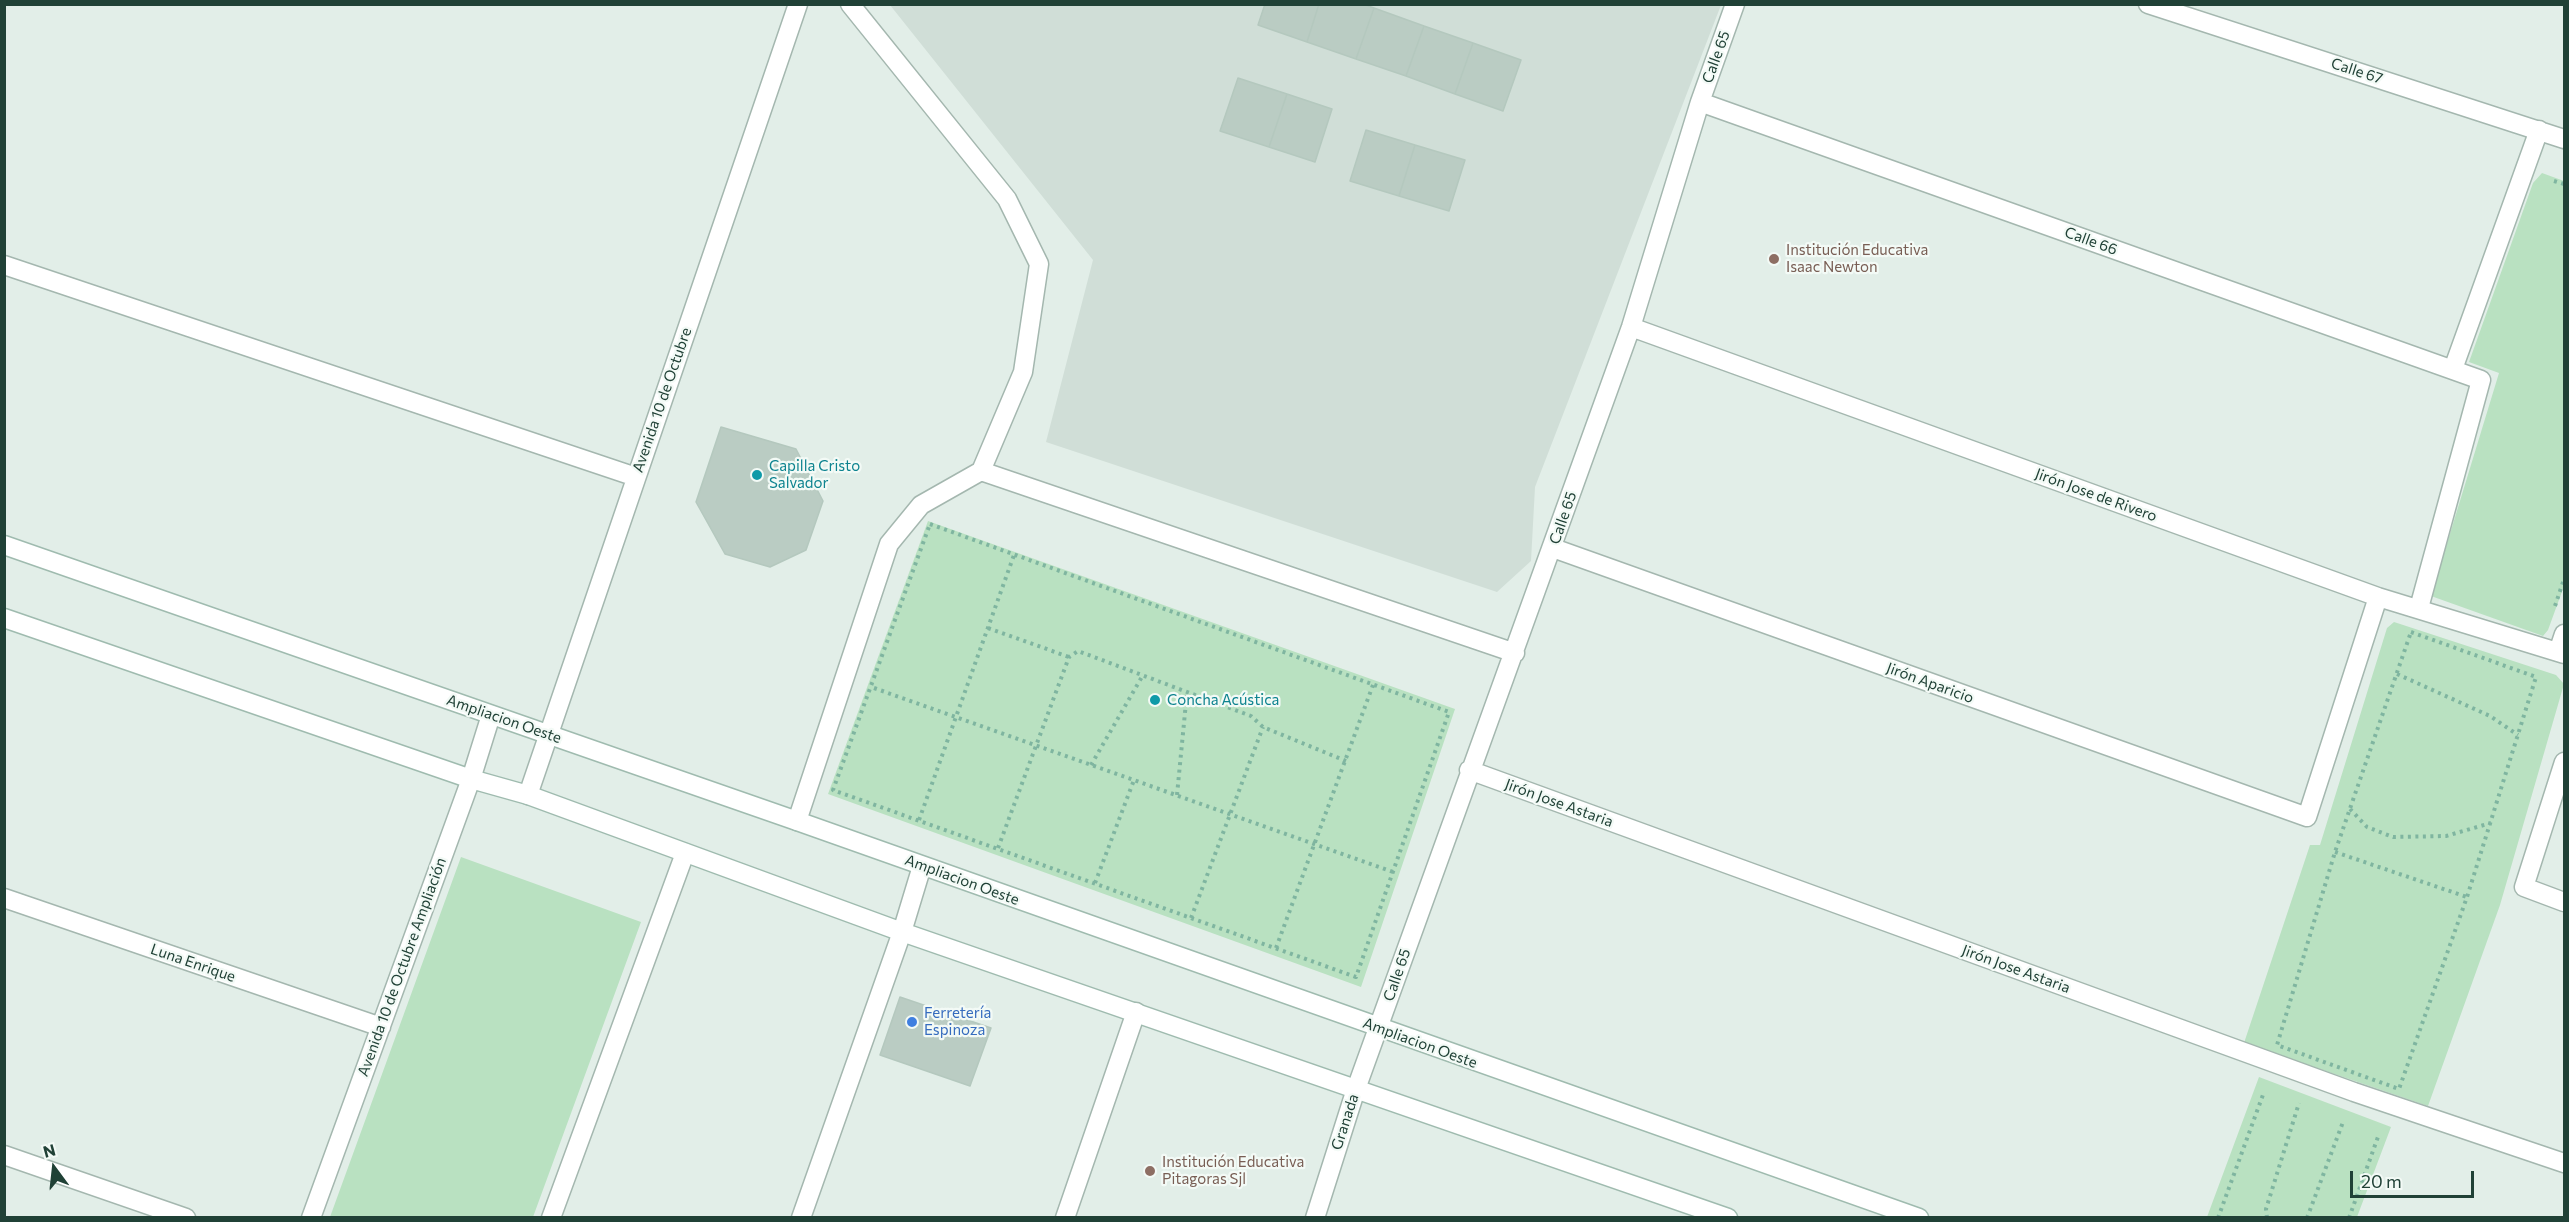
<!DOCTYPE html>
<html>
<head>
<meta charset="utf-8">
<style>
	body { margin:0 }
	#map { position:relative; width:2569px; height:1222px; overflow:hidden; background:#e2eee8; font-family:Commissioner,sans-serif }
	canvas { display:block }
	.frame { position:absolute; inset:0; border:6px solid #204136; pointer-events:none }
	.north { position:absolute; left:24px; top:1138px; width:60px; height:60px; -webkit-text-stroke:4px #f3faf6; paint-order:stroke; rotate:345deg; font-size:16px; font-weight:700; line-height:24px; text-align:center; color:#204136 }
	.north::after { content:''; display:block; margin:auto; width:21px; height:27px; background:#204136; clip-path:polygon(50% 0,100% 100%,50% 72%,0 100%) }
	.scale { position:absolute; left:2350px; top:1171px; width:124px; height:27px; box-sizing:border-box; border:3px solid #204136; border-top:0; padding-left:8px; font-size:18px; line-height:21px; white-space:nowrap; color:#204136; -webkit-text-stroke:4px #f3faf6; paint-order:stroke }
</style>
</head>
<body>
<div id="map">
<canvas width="2569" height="1222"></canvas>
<div class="frame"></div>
<div class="north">N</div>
<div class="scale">20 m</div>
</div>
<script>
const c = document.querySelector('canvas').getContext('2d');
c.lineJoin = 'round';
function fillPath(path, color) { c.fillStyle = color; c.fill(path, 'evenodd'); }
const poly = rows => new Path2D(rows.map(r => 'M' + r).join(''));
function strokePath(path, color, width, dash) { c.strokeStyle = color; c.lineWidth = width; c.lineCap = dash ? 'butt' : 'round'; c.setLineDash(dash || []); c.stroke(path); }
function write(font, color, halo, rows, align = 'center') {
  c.font = font + ' Commissioner,sans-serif'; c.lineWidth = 4.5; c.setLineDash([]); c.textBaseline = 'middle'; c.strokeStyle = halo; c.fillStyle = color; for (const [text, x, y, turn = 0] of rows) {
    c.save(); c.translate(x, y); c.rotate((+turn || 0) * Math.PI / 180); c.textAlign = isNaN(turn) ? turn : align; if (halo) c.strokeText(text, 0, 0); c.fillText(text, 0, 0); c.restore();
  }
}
fillPath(poly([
	[890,5,1721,5,1535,487,1531,561,1497,592,1046,442,1093,260]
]), '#d0ded7');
fillPath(poly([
	[2542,173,2564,181,2564,586,2548,630,2543,636,2431,596,2499,373,2469,362,2533,183],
	[928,521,1455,709,1361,987,828,794],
	[2394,622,2556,675,2564,684,2500,905,2428,1106,2244,1043,2310,845,2320,845,2387,628],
	[461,857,641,922,533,1217,330,1217],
	[2259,1077,2391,1127,2357,1217,2207,1217]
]), '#b9e1c1');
const building = poly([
	[1265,4,1319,4,1307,42,1258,25,1265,4],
	[1319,4,1363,4,1374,8,1356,59,1307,42,1319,4],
	[1374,8,1424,26,1406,76,1356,59,1374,8],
	[1424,26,1473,43,1455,94,1406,76,1424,26],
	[1473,43,1521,60,1503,111,1455,94,1473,43],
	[1238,78,1287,94,1269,147,1220,131,1238,78],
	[1287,94,1332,109,1315,162,1269,147,1287,94],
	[1366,130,1415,145,1399,196,1350,181,1366,130],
	[1415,145,1465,160,1449,211,1399,196,1415,145],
	[721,427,796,449,823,501,806,550,770,567,725,554,696,502,721,427],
	[900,997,991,1028,970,1086,880,1055,900,997]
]);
fillPath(building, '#baccc3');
strokePath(building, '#b4c8be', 1.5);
const minor = poly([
	[2148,4,2564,139],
	[1700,102,2481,380,2419,608],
	[4,265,636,477],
	[1631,327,2378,597,2564,654],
	[2453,369,2539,130],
	[981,471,1515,653],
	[1553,548,2307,817,2378,597],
	[2558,652,2564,634],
	[2564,762,2524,887,2564,902],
	[1469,770,2354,1092,2564,1163],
	[528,795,798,4],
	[797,821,889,544,921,505,981,471,1023,372,1039,264,1007,199,850,4],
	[4,898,381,1027],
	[4,1155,186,1218],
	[311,1218,471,779,491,715],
	[551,1218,685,853],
	[801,1218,902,932,922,866],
	[1065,1218,1136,1012],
	[1315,1218,1356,1089,1631,327,1700,102,1735,4]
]);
const secondary = poly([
	[4,545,797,821,1919,1218],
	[4,618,471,779,528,795,902,932,1728,1218]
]);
strokePath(minor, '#a4b7af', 21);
strokePath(secondary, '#9fbbaf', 21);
strokePath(poly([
	[2554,181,2564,184],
	[930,524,1449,712,1356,977,833,790,930,524],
	[2555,606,2564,579],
	[988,628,1069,657],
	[2411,632,2536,677,2467,897,2399,1089,2277,1045,2335,852,2411,632],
	[2397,674,2490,716,2518,735],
	[874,688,1393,872],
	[1091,765,1143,675],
	[1177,795,1187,692],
	[2350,809,2367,827,2393,837,2446,836,2491,823],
	[919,820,1014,555],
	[998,848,1069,657,1078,651,1251,716,1263,727,1346,761],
	[2335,852,2467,897],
	[1095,883,1134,780],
	[1191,918,1263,727],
	[1276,948,1373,685],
	[2218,1218,2264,1092],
	[2267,1218,2266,1209,2299,1103],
	[2307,1218,2343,1122],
	[2349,1218,2379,1134]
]), '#7fb5a0', 4, [3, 4.5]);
strokePath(minor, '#fff', 18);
strokePath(secondary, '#fff', 18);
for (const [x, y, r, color] of [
	[1774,259,6,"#8d6e63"],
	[757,475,6,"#0f9aa8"],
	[1155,700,6,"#0f9aa8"],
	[912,1022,6,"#3f7fe0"],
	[1150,1171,6,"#8d6e63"]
]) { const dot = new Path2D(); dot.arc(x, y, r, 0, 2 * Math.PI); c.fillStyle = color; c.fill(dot); strokePath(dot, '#f3faf6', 2); }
write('15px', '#204136', '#f3faf6', [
	["Calle 65",1716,57,-70],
	["Calle 67",2357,71,18],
	["Calle 66",2091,241,20],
	["Avenida 10 de Octubre",662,400,-71],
	["Jirón Jose de Rivero",2096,495,20],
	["Calle 65",1563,518,-71],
	["Jirón Aparicio",1930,683,20],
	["Ampliacion Oeste",504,719,19],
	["Jirón Jose Astaria",1559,803,20],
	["Ampliacion Oeste",962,880,20],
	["Luna Enrique",193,963,19],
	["Avenida 10 de Octubre Ampliación",402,967,-70],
	["Jirón Jose Astaria",2016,969,20],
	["Calle 65",1397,975,-71],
	["Ampliacion Oeste",1420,1043,20],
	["Granada",1345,1122,-72]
]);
write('15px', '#785e54', '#f3faf6', [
	["Institución Educativa",1786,250],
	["Isaac Newton",1786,267],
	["Institución Educativa",1162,1162],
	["Pitagoras Sjl",1162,1179]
], 'left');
write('15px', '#0d838f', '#f3faf6', [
	["Capilla Cristo",769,466],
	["Salvador",769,483],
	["Concha Acústica",1167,700]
], 'left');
write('15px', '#366cbe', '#f3faf6', [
	["Ferretería",924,1013],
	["Espinoza",924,1030]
], 'left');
</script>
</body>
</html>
